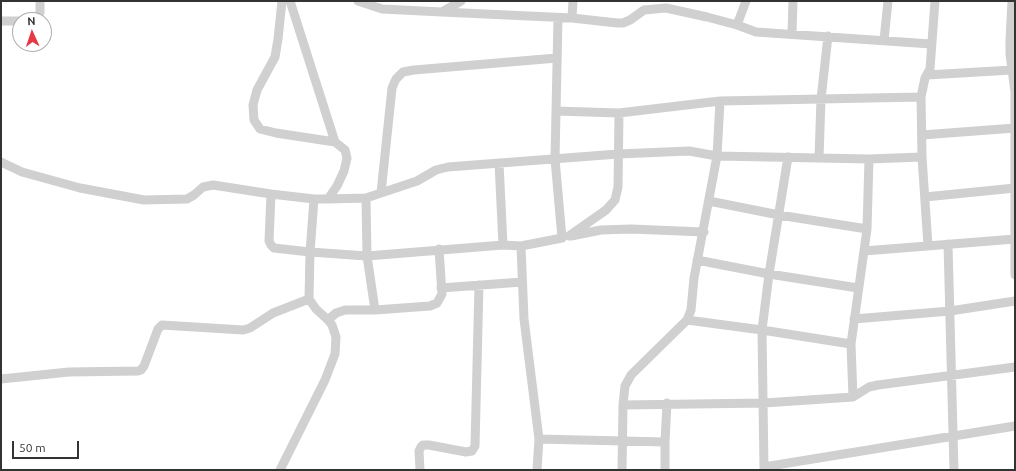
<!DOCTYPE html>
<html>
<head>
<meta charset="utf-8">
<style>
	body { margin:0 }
	#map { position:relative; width:1016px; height:471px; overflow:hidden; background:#fff; font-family:Ubuntu,sans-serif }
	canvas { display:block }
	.frame { position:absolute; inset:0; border:2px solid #333; pointer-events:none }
	.north { position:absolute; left:12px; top:12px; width:40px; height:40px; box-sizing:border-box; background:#fff; border:1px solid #adadad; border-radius:50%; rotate:357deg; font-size:11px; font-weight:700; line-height:16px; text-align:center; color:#333 }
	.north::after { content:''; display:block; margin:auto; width:14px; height:18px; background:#e63946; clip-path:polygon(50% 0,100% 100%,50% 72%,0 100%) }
	.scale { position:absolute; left:12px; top:441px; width:67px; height:18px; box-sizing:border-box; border:2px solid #333; border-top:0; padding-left:5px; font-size:12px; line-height:14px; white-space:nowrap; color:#333; -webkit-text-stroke:3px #fff; paint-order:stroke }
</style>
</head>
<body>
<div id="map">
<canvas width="1016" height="471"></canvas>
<div class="frame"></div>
<div class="north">N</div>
<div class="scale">50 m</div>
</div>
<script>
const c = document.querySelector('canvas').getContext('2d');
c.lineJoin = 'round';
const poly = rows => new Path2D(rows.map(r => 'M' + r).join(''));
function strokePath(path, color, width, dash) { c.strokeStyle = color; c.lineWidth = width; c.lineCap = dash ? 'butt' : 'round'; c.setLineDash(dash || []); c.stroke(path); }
strokePath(poly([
	[282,1,278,39,275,57,257,90,253,105,254,120,260,129,276,133,335,142],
	[358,1,382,9,442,12,461,1],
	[1012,1,1010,40,1010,54,1015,92,1015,275],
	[442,12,572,18,617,23,623,23,630,20,644,10,666,8,707,17,737,25,746,1],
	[572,18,573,1],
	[31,20,36,19,40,13,40,1],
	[1,21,20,21],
	[737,25,756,32,931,44],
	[792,34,793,1],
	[884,40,888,1],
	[927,75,1012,70],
	[556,111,619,113,720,101,921,97],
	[922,135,1015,128],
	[819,158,821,99,828,36],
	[1,162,22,172,80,188,144,200,187,199,194,195,203,187,213,185,271,194,314,199,328,199,337,186,344,171,347,158,345,150,335,142,290,1],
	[499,163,503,245],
	[381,193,392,88,396,79,403,72,414,70,557,58],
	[271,194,269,241,271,245,274,248,310,252,367,256,503,245,521,246,562,238,555,159,558,18],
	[925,197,1015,188],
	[366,198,367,256,375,310],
	[328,199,366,198,417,181,436,170,448,167,618,154,689,151,717,156,869,159,922,157],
	[709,201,779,215,867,229],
	[569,236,606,210,615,200,618,187,619,113],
	[571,236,601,230,631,229,704,232],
	[948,244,954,470],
	[521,246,524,319,539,439,537,470],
	[928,246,922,157,921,97,925,78,930,69,935,1],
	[864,251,1015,239],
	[697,260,769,274,858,288],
	[441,288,522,282],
	[854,319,950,311,1015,301],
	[328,320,336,313,345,310,375,310,430,306,437,303,442,294,439,249],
	[687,320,762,330,851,344],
	[1,379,69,372,138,371,141,370,144,366,158,329,162,325,243,330,250,328,273,313,309,299],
	[853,397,851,344,867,229,869,159],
	[623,405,764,403,853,397,869,387,878,385,1015,367],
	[539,439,665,442],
	[764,467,1015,426],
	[280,470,325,380,335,354,336,337,332,325,328,320,316,309,309,299,310,252,314,199],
	[420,470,419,451,421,447,423,445,429,445,466,452,472,451,475,446,479,285],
	[622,470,623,405,625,386,631,375,687,320,691,310,694,278,717,156,720,101],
	[665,470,665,442,667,403],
	[764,470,762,330,769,274,788,157]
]), '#d0d0d0', 9);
</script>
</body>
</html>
